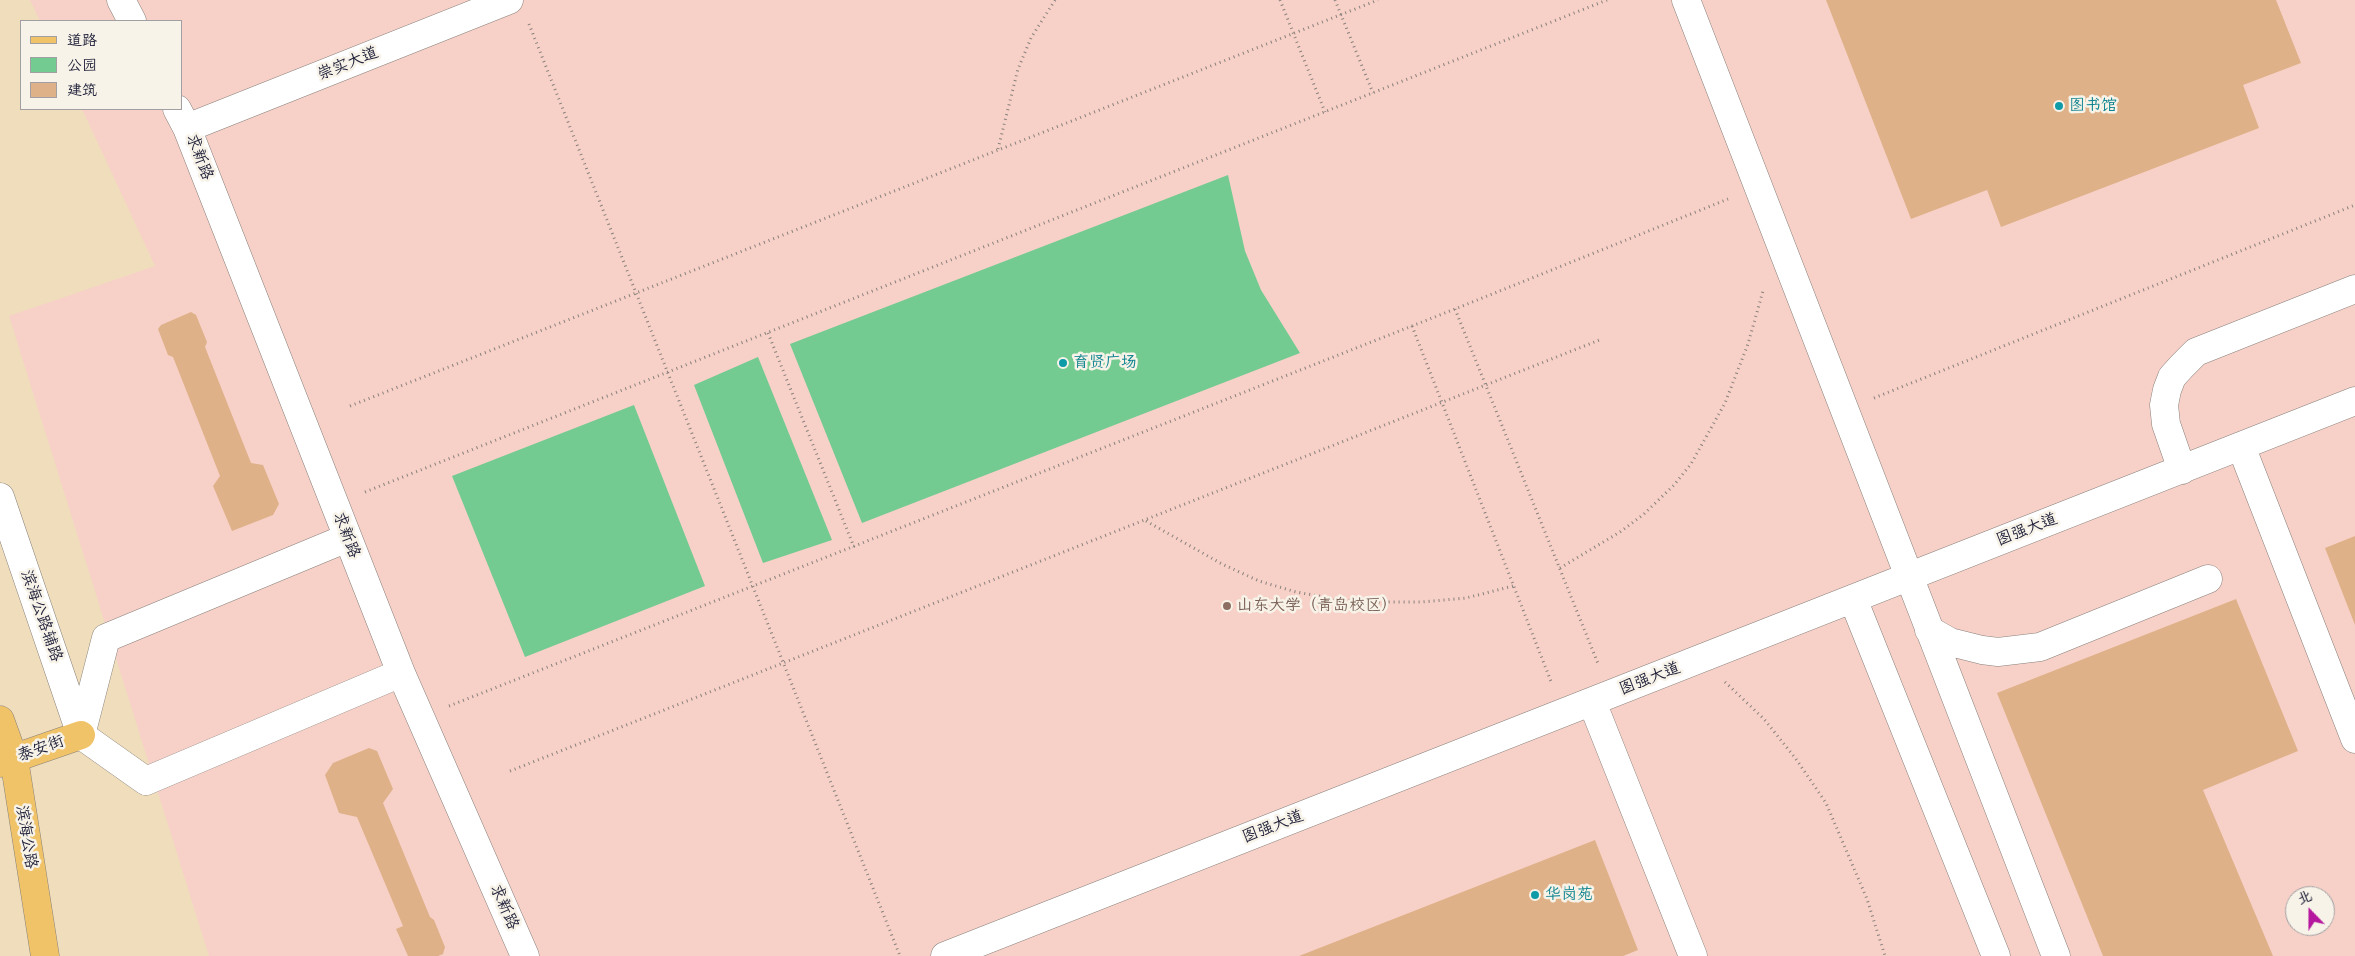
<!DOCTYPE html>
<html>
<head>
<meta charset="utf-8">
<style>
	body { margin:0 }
	#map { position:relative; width:2355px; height:956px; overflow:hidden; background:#efddbb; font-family:Pangolin,"LXGW WenKai TC",sans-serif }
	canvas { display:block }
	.legend { position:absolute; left:20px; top:20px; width:162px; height:90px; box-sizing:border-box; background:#f7f3e8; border:1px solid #a29fa3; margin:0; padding:6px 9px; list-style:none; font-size:15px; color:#22223b }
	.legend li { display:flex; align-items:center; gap:10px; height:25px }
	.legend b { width:25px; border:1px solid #a29fa3 }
	.north { position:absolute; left:2285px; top:886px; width:50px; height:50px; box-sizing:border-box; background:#f7f3e8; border:1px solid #a29fa3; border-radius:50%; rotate:338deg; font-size:14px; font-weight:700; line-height:20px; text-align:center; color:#22223b }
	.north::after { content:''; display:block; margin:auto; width:18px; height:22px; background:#b5179e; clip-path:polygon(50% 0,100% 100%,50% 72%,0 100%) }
</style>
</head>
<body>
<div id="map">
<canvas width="2355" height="956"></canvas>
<ul class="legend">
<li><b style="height:6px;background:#f1c369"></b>道路</li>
<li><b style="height:14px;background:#73cb91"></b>公园</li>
<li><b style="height:14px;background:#dfb188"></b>建筑</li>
</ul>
<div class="north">北</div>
</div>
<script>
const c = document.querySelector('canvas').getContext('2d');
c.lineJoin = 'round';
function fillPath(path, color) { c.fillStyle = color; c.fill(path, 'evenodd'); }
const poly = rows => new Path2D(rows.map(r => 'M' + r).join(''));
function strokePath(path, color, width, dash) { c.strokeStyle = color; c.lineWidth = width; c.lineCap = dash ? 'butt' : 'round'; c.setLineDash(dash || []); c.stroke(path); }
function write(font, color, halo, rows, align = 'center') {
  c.font = font + ' Pangolin,"LXGW WenKai TC",sans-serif'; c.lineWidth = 5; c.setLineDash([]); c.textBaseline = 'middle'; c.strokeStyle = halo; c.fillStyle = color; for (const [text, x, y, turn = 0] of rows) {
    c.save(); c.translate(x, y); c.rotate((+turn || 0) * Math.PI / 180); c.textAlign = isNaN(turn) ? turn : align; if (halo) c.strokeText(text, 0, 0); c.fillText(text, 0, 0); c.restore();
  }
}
fillPath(poly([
	[30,0,2355,0,2355,956,209,956,9,316,155,266,82,109,181,109,181,21,40,21],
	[2295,896,2325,896,2325,926,2295,926]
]), '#f7d1c8');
fillPath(poly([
	[1228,175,1245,251,1261,290,1300,353,862,523,790,344],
	[758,357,832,540,763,563,694,385],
	[634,405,705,586,525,657,452,476]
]), '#73cb91');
fillPath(poly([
	[1826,0,2276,0,2301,63,2243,85,2259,128,2001,227,1987,190,1911,219],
	[191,312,196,315,207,342,205,347,251,463,263,465,279,504,273,515,232,531,213,486,220,476,173,357,168,355,158,329,161,325],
	[2355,536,2355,625,2325,548],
	[2236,599,2298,751,2203,790,2273,956,2103,956,1997,693],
	[369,748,377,751,393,789,383,803,430,917,434,920,445,947,443,954,438,956,408,956,396,929,403,926,357,817,339,813,325,775,333,763],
	[1595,840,1638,950,1623,956,1299,956]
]), '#dfb188');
const minor = poly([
	[121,0,132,21],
	[1686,0,2056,956],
	[177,109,187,128,401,673,525,956],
	[187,128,509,0],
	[2241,446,2355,739],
	[2182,470,2166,424,2164,405,2167,390,2172,377,2182,366,2196,352,2355,289],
	[0,497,81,735],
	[1853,599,1996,956],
	[1929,630,1950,642,1982,650,1998,652,2040,647,2208,579],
	[1592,702,1693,956],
	[81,735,106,638,347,538],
	[81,735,146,781,401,673],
	[945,956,2355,401]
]);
const major = poly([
	[0,763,81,735]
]);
const highway = poly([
	[0,720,14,759,45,956]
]);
strokePath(minor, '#88807b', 29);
strokePath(major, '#88807b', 29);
strokePath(highway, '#88807b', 29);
strokePath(poly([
	[1280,0,1325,112],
	[1335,0,1373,93],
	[529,24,900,956],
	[998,149,1018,69,1031,38,1055,0],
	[1455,309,1599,666],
	[1412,326,1552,684],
	[768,333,854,547],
	[1874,398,2355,205],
	[350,406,1378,0],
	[365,492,1607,0],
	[1146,521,1222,564,1259,581,1296,592,1341,600,1374,602,1422,602,1466,598,1513,586],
	[1560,568,1620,532,1644,514,1674,485,1691,464,1725,403,1748,344,1763,291],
	[1725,682,1764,719,1796,759,1826,803,1867,899,1885,956],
	[449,706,1455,309,1728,199],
	[510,771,1602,339]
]), '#88807b', 3, [1, 4]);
strokePath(minor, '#fff', 28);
strokePath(major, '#f1c369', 28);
strokePath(highway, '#f1c369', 28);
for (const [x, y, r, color] of [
	[2059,106,5,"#0f9aa8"],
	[1063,363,5,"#0f9aa8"],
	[1227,606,5,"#8d6e63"],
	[1535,895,5,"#0f9aa8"]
]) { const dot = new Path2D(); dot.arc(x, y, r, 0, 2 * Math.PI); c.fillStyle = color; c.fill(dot); strokePath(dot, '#f7f3e8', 2); }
write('16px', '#22223b', '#f7f3e8', [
	["崇实大道",348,64,-22],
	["求新路",199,157,69],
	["图强大道",2027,530,-21],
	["求新路",346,535,69],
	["滨海公路辅路",41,616,71],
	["图强大道",1650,679,-21],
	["泰安街",41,749,-20],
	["图强大道",1273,827,-21],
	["滨海公路",26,837,81],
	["求新路",504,907,66]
]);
write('16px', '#0d838f', '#f7f3e8', [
	["图书馆",2069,106],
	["育贤广场",1073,363],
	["华岗苑",1545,895]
], 'left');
write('16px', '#785e54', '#f7f3e8', [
	["山东大学（青岛校区）",1237,606]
], 'left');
</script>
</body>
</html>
